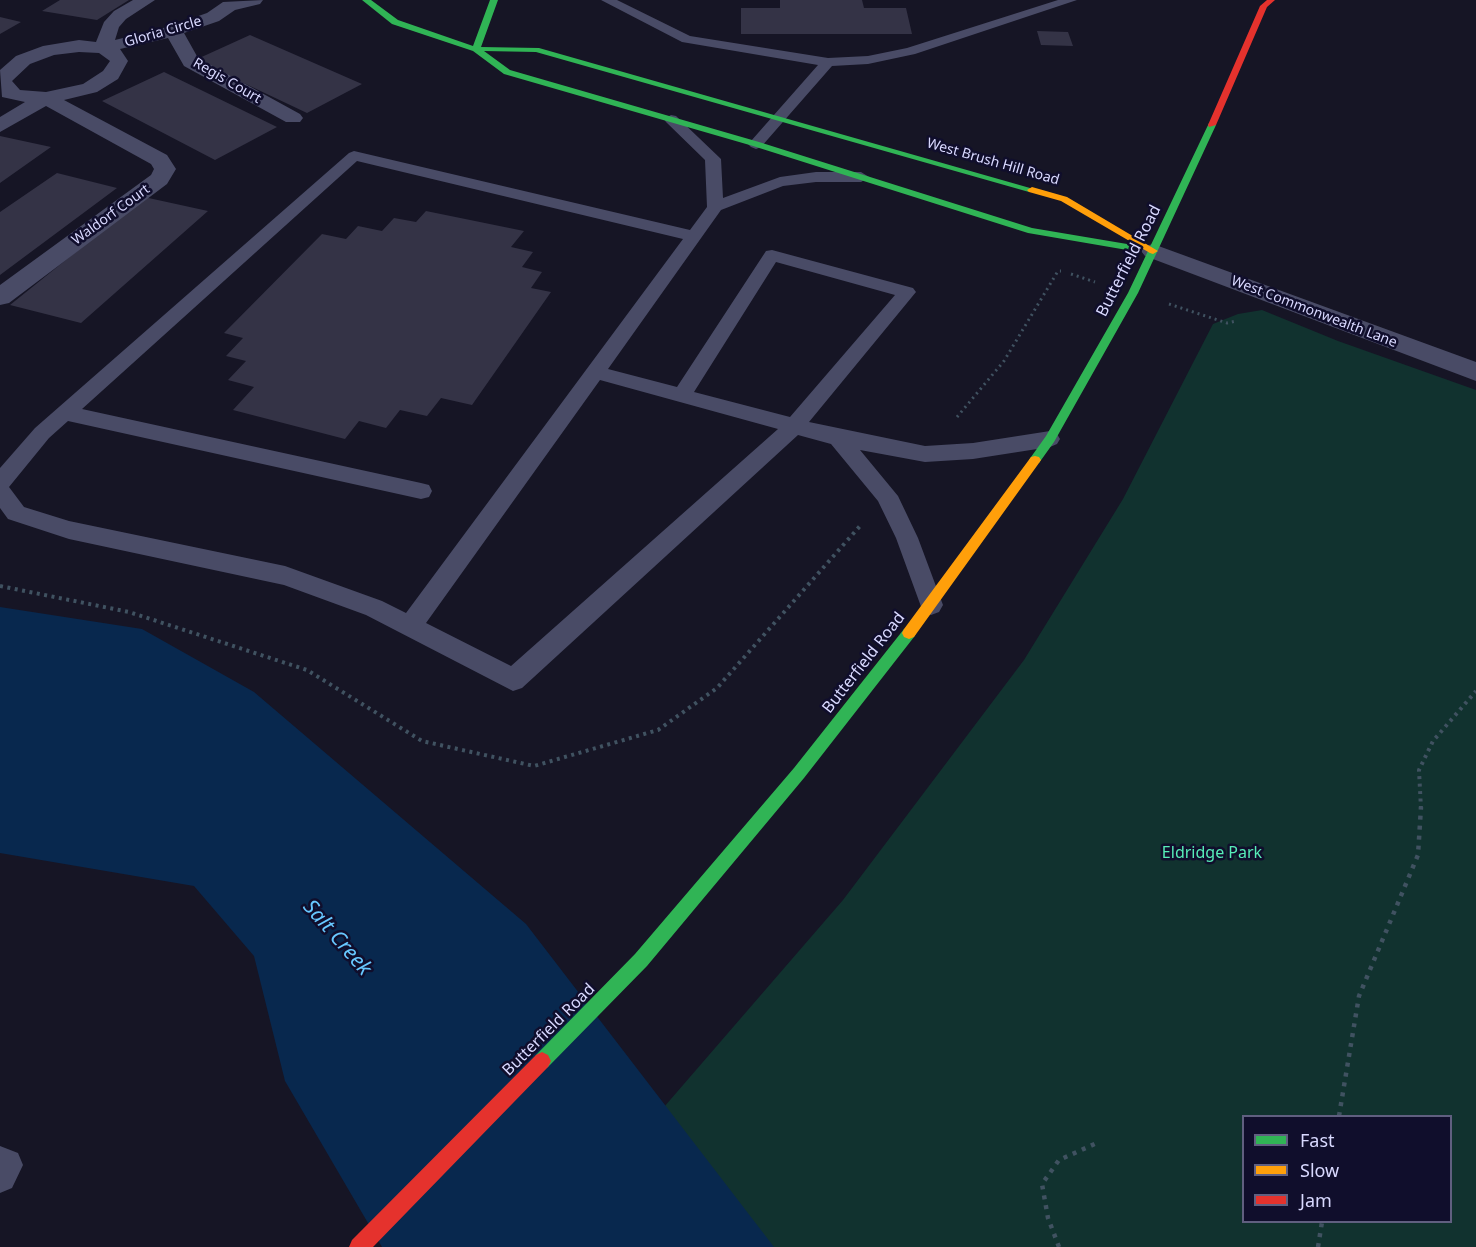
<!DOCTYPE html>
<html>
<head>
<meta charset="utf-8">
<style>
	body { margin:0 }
	#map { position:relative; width:1476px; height:1247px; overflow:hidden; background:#161525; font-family:"Noto Sans",sans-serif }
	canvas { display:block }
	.legend { position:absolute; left:1242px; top:1115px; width:210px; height:108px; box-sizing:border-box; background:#100e2c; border:2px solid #605f80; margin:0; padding:8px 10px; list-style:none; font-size:18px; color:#d9d9ff }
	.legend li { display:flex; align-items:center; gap:12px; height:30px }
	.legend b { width:30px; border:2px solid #605f80 }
</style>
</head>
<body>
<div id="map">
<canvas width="1476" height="1247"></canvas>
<ul class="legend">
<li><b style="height:8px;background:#30b455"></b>Fast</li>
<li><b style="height:8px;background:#ff9f0a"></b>Slow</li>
<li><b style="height:8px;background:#e5322d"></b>Jam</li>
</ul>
</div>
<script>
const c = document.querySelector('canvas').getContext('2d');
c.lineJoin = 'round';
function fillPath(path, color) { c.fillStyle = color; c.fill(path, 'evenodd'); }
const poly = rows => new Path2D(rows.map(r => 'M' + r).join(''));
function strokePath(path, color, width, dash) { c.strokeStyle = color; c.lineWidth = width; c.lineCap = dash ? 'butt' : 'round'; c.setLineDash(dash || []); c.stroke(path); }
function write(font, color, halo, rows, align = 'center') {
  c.font = font + ' "Noto Sans",sans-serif'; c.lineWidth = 5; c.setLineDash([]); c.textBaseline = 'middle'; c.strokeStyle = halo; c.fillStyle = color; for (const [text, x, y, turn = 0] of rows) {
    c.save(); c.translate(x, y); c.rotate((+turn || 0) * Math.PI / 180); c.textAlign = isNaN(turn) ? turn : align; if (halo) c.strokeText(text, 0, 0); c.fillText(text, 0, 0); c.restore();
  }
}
fillPath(poly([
	[1262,310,1338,341,1476,390,1476,1247,543,1247,843,900,1024,660,1123,499,1213,324,1238,314],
	[1244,1116,1450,1116,1450,1222,1244,1222]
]), '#11322f');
fillPath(poly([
	[0,607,142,629,254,692,526,924,774,1247,382,1247,285,1081,254,956,194,886,0,853]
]), '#08284e');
fillPath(poly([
	[60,0,129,0,97,20,42,11],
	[780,0,862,0,864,8,906,8,912,34,741,34,741,8,780,8],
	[0,17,21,22,0,34],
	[1037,31,1068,32,1073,46,1041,45],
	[250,35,362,84,307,113,195,60],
	[164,72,277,127,215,160,102,101],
	[0,136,51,147,0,183],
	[57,173,117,188,0,275,0,212],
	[144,197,208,211,81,323,10,305],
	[426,211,524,231,511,247,533,252,522,267,542,272,531,288,551,292,472,405,441,398,427,416,400,410,386,428,359,421,345,439,233,410,254,387,228,380,246,361,226,356,243,338,224,333,322,234,346,239,358,226,382,231,394,218,416,222]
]), '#343346');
strokePath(poly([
	[1071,274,1095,282],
	[1169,304,1227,323,1236,321],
	[957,417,1004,361,1058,271,1061,271]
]), '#405261', 3, [2, 4]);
strokePath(poly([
	[0,586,129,612,307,670,422,741,534,766,658,730,717,688,860,526],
	[1421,809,1419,770,1433,741,1476,691]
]), '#405261', 4, [3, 4.5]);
strokePath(poly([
	[1339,1116,1359,996,1418,855,1421,807],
	[1059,1247,1048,1218,1042,1184,1059,1160,1099,1142],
	[1318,1247,1322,1222]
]), '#405261', 4.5, [4, 6]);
fillPath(poly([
	[601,0,617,0,690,36,828,58,868,56,907,48,1058,0,1077,0,915,54,868,64,832,66,761,147,756,149,751,147,748,144,751,141,818,65,682,42,601,0],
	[671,115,676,116,721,159,723,198,780,177,816,172,861,172,869,177,861,182,816,182,783,186,721,210,608,369,677,387,766,251,772,250,913,288,916,292,809,422,925,446,973,443,1050,431,1057,434,1060,439,1057,444,1050,447,973,459,925,462,860,450,898,496,918,538,943,605,939,612,931,615,923,612,896,538,878,501,831,444,798,435,522,688,513,691,366,615,284,585,69,539,8,519,0,508,0,468,35,428,349,153,354,151,690,230,707,207,705,160,666,122,664,119,671,115],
	[357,161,683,239,406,613,382,601,285,566,69,521,24,507,9,487,49,438,68,421,421,499,429,497,432,491,429,485,421,483,82,409,357,161],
	[776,262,895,295,790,417,694,392,776,262],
	[600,380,778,429,511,666,426,623,600,380],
	[0,1146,18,1153,23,1165,12,1188,0,1193,0,1146]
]), '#494b66');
fillPath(poly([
	[133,0,155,0,126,19,119,27,115,40,167,27,207,13,223,2,263,0,260,4,235,10,219,21,184,33,198,58,300,114,303,118,300,122,286,122,184,66,168,38,120,49,128,61,118,79,97,92,64,100,167,155,176,169,167,184,9,303,0,305,0,285,151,175,154,169,151,164,46,106,0,132,0,117,25,102,2,97,0,70,16,56,43,46,79,40,96,42,104,22,114,11,133,0],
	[79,52,99,53,110,61,103,71,83,84,46,92,20,90,12,81,30,64,54,55,79,52],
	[1153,244,1476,362,1476,381,1145,256,1141,251,1145,246,1153,244]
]), '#494b66');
fillPath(poly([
	[362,0,371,0,398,20,473,46,490,0,498,0,481,47,539,48,1037,190,1029,192,536,52,484,51,510,70,759,142,1032,228,1133,245,1138,248,1133,251,1028,233,753,146,504,74,473,51,392,24,362,0],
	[1209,123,1216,125,1138,293,1054,442,1039,463,1031,463,1029,460,1031,457,1046,436,1128,293,1209,123],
	[909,627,914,629,916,633,914,637,804,778,647,966,548,1067,542,1070,536,1067,533,1061,536,1055,635,954,794,768,904,629,909,627]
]), '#30b455');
fillPath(poly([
	[1032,187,1067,197,1158,251,1153,254,1150,253,1061,201,1029,192,1027,190,1032,187],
	[1035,456,1039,457,1041,460,1039,463,914,637,909,639,904,637,902,633,904,629,1031,457,1035,456]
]), '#ff9f0a');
fillPath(poly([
	[1267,0,1275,0,1267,7,1216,125,1209,127,1208,125,1260,6,1267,0],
	[542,1052,548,1055,551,1061,548,1067,373,1247,349,1247,352,1240,536,1055,542,1052]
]), '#e5322d');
write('14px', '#d9d9ff', '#100e2c', [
	["Gloria Circle",163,32,-16],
	["Regis Court",227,81,30],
	["West Brush Hill Road",993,162,16],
	["Waldorf Court",111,215,-36],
	["West Commonwealth Lane",1314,312,21]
]);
write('16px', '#d9d9ff', '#100e2c', [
	["Butterfield Road",1129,261,-63],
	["Butterfield Road",864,663,-52],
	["Butterfield Road",549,1030,-45]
]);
write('16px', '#57edb8', '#100e2c', [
	["Eldridge Park",1212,853]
]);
write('italic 21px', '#67c8ff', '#100e2c', [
	["Salt Creek",337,938,49]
]);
</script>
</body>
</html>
